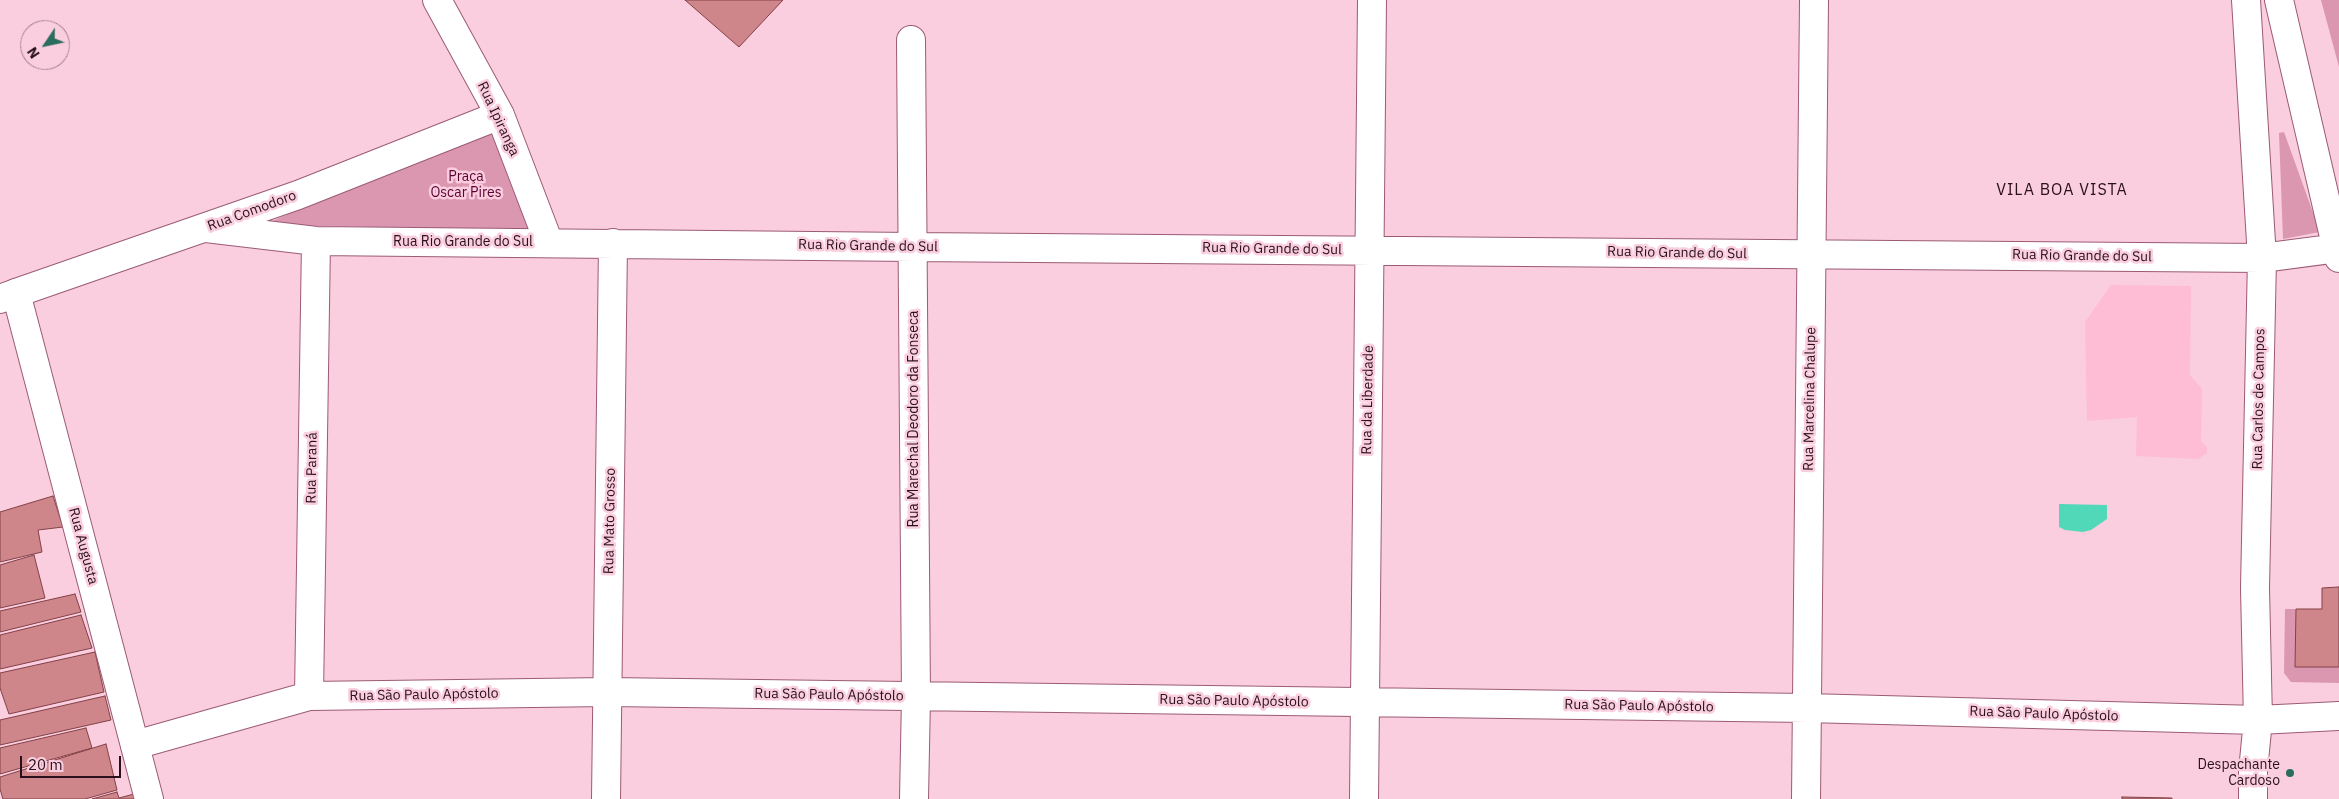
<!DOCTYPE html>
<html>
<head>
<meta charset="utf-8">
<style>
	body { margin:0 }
	#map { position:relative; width:2339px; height:799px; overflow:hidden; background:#facede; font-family:"IBM Plex Sans",sans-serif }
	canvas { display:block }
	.north { position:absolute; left:20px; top:20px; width:50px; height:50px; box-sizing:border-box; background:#facede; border:1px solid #a68290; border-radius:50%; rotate:236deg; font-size:14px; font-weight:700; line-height:20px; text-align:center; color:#29101b }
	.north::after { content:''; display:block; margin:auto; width:18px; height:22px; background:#2a6c5d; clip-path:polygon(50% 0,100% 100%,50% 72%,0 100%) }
	.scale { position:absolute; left:20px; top:756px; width:101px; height:22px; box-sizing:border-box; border:2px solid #29101b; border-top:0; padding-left:6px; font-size:15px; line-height:18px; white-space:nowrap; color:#29101b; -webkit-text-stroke:4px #facede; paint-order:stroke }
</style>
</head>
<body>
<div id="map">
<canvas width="2339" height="799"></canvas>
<div class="north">N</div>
<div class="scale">20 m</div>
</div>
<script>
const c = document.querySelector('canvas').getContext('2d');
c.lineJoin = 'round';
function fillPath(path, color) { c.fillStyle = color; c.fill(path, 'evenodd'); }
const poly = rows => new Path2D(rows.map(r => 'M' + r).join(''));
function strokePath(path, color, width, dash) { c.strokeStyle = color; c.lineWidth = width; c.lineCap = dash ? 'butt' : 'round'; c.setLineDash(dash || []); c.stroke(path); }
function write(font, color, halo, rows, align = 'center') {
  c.font = font + ' "IBM Plex Sans",sans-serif'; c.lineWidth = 5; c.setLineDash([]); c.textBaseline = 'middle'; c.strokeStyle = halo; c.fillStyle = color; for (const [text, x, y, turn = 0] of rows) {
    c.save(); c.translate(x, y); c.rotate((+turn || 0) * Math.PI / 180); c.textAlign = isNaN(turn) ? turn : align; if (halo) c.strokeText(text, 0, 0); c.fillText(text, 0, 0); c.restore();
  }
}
fillPath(poly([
	[2111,285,2191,286,2190,375,2202,389,2201,441,2207,447,2207,453,2198,459,2136,456,2137,417,2087,421,2085,322]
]), '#febdd5');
fillPath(poly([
	[2321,0,2339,0,2339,67],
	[488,127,536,230,263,225],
	[2284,132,2320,232,2283,239,2279,133],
	[2285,609,2296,609,2339,667,2339,683,2291,682,2284,673]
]), '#db96b0');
fillPath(poly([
	[2059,504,2107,505,2107,519,2091,530,2083,532,2065,530,2059,527]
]), '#50d8b9');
const building = poly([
	[685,0,783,0,739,47,685,0],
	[53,496,63,527,38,530,42,552,0,562,0,512,53,496],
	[34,555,45,598,0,608,0,565,34,555],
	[2339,587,2339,667,2295,667,2296,609,2322,609,2322,588,2339,587],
	[75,594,81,612,0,632,0,611,75,594],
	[81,615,92,648,0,669,0,635,81,615],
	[95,652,104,692,9,714,0,688,0,673,95,652],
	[105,696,111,720,0,745,0,720,105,696],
	[86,728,92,748,0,774,0,748,86,728],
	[106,744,117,790,85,799,3,799,0,789,0,777,106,744],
	[117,792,119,798,134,794,135,799,92,799,117,792],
	[2122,797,2172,798,2172,799,2122,799,2122,797]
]);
fillPath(building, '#cf868b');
strokePath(building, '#824147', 1);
const street = poly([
	[437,0,500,115,549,243],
	[2246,0,2262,258,2255,588,2258,720,2253,771,2253,799],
	[2279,0,2339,258],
	[911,40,916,697,914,799],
	[206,228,316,241,913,247,2262,258,2339,248],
	[16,293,298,195,500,115],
	[309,696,316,241],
	[135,745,309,696,608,692,1807,708,2258,720,2339,716],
	[606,799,613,243],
	[1364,799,1372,0],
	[1806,799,1814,0]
]);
const secondary = poly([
	[0,299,16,293,149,799]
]);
strokePath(street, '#9b5b75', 30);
strokePath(secondary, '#9b5b75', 30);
strokePath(street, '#fff', 28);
strokePath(secondary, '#fff', 28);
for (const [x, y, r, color] of [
	[2290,773,5,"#2a6c5d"]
]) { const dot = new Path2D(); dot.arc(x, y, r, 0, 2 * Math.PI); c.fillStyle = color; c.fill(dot); strokePath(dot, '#facede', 2); }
write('14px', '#29101b', '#facede', [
	["Rua Ipiranga",498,119,65],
	["Rua Comodoro",252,211,-20],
	["Rua Rio Grande do Sul",463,242],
	["Rua Rio Grande do Sul",868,246,1],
	["Rua Rio Grande do Sul",1272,249,1],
	["Rua Rio Grande do Sul",1677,253,1],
	["Rua Rio Grande do Sul",2082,256,1],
	["Rua Marcelina Chalupe",1810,399,-89],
	["Rua Carlos de Campos",2259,399,-89],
	["Rua da Liberdade",1368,400,-89],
	["Rua Marechal Deodoro da Fonseca",914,419,-90],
	["Rua Paraná",312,468,-89],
	["Rua Mato Grosso",610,521,-89],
	["Rua Augusta",83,546,75],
	["Rua São Paulo Apóstolo",424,695,-1],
	["Rua São Paulo Apóstolo",829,695,1],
	["Rua São Paulo Apóstolo",1234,701,1],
	["Rua São Paulo Apóstolo",1639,706,1],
	["Rua São Paulo Apóstolo",2044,714,2]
]);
write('14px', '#5b0133', '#facede', [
	["Praça",466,177],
	["Oscar Pires",466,193]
]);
write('14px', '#29101b', '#facede', [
	["Despachante",2280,765],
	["Cardoso",2280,781]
], 'right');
c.letterSpacing = '1px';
write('16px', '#29101b', '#facede', [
	["VILA BOA VISTA",2062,190]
]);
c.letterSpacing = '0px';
</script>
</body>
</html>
